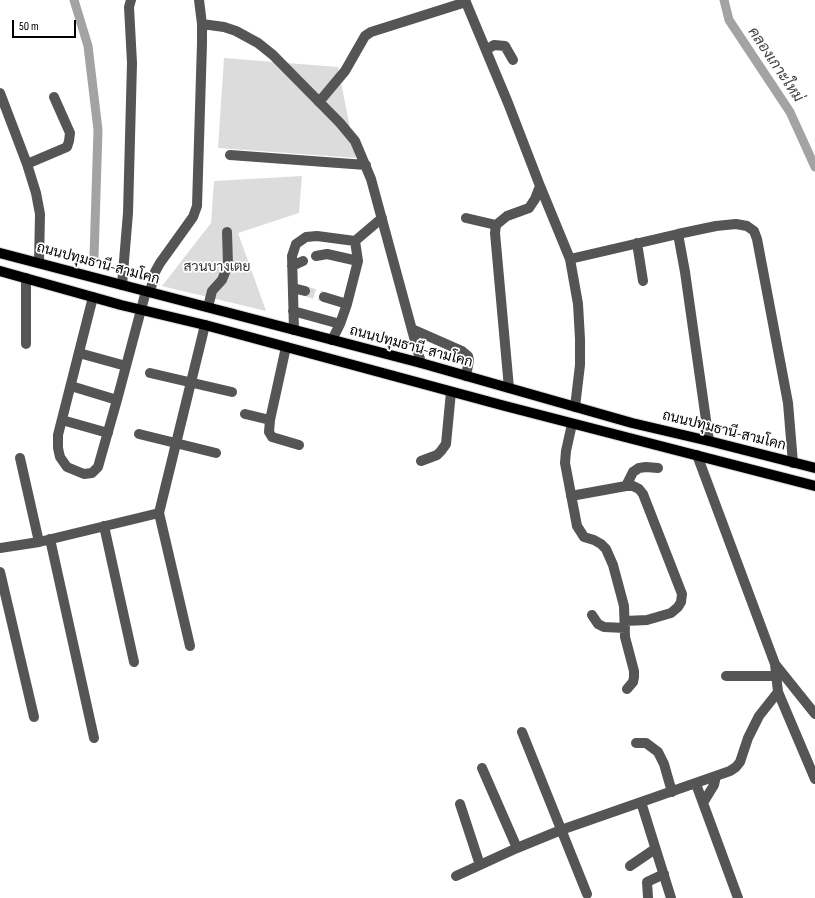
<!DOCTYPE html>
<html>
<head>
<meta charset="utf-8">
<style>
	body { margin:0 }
	#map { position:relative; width:815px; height:898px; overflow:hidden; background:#fff; font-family:"Sofia Sans Condensed",sans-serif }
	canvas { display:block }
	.scale { position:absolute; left:12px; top:20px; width:64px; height:18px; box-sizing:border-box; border:2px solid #000; border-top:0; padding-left:5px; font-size:12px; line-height:14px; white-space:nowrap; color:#000; -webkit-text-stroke:3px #fff; paint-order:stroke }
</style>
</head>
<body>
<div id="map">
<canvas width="815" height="898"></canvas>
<div class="scale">50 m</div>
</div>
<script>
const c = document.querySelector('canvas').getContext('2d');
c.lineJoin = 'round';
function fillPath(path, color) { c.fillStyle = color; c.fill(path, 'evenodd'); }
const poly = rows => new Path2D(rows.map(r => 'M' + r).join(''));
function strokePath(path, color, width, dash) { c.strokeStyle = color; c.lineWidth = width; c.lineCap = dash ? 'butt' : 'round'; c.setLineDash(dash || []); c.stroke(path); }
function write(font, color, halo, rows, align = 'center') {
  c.font = font + ' "Sofia Sans Condensed",Sarabun,sans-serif'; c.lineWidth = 3.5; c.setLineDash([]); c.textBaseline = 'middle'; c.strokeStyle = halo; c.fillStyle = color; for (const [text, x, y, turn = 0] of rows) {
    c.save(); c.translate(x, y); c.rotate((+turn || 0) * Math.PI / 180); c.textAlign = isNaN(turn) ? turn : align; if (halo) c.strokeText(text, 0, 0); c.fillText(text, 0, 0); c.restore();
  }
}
fillPath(poly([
	[224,58,338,67,356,158,218,148],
	[302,176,299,213,238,233,266,311,162,286,211,223,214,181]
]), '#dcdcdc');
strokePath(poly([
	[74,0,88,46,98,130,94,257],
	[724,0,729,20,790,112,815,167]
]), '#a3a3a3', 9);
strokePath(poly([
	[305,291,324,297]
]), '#d9d9d9', 10, [10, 5]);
const major = poly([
	[0,253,421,363,632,423,709,441,815,468],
	[0,271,121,305,205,325,505,406,815,486]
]);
strokePath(major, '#dbdbdb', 12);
strokePath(poly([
	[465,0,508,103,540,186,535,199,529,208,507,216,496,225,495,233,509,388],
	[202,24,224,27,236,31,258,43,273,55,340,123,355,141,371,179,421,363],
	[486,50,494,45,505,46,513,60],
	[0,93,27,164,36,193,40,214,39,263],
	[319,102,345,71,365,36,371,32,466,2],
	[230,155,366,165],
	[27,164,67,147,69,141,70,133,54,97],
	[540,186,570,259,678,234,685,272,709,441],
	[466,218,496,225],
	[678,234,716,226,736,224,747,226,754,231,757,239,788,403,793,463],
	[355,241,382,218],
	[637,243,643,281],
	[316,256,327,254,358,261],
	[570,259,578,304,580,339,580,365,575,407],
	[292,266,303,261],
	[122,285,128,213,132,63,129,7,131,0],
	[293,288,305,291],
	[150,292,155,272,160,263,193,217,197,206,202,43,202,24,199,0],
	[93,297,58,435,58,448,60,457,67,467,84,474,92,473,98,467,117,400,146,291],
	[324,297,347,304],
	[208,307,212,291,222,280,228,265,227,232],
	[293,311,340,324],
	[412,329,462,351,468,356,469,360,466,376],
	[294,330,292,256,296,244,306,237,317,236,355,241,358,261,347,304,340,324,332,340],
	[26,344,26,278],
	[286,347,270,420,269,432,272,437,299,445],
	[79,353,126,366],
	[150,373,232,392],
	[71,386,117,400],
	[245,414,270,420],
	[62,420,108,433],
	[572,424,566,451,565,463,577,526,584,537,594,540,601,544,606,549,613,565,624,606,625,637,634,671,634,677,633,682,627,689],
	[139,434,216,453],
	[697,455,775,664,778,692,815,779],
	[20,458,39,542],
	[421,461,437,455,441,451,446,444,451,392],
	[626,486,633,472,639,468,646,467,658,468],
	[571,496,626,486,633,486,639,489,643,494,682,594,681,602,678,607,671,613,647,620,625,621],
	[159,513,190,646],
	[104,526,134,662],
	[50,539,94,738],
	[0,548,39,542,159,513,205,325],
	[0,572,34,717],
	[592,615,598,624,604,627,625,628],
	[775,664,815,714],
	[726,676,776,676],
	[522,732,587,894],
	[636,743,646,743,658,752,664,764,672,792],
	[482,768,517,848],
	[696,784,738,898],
	[641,802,671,898],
	[703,803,714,785,716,776],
	[460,804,480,865],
	[630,866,655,849],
	[456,876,517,848,561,830,730,771,736,767,740,762,748,738,759,716,778,692],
	[648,897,647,882,664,874]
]), '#555', 10);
strokePath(major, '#000', 10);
write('14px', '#000', '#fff', [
	["ถนนปทุมธานี-สามโคก",98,264,15],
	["ถนนปทุมธานี-สามโคก",411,347,15],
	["ถนนปทุมธานี-สามโคก",724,431,14]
]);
write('14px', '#333', '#fff', [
	["สวนบางเตย",217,267]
]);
write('italic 15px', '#444', '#fff', [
	["คลองเกาะใหม่",775,65,56]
]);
</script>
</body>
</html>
